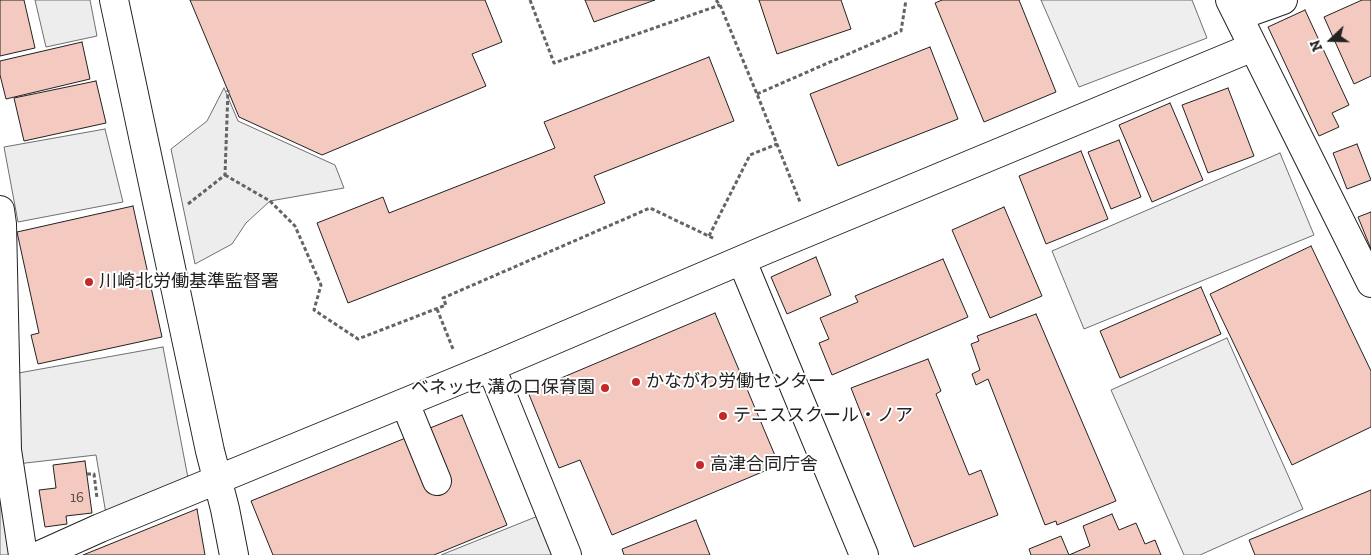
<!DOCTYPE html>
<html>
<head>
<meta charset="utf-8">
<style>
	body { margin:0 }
	#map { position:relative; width:1371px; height:555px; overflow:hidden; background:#fff; font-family:"Zilla Slab",serif }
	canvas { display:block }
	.north { position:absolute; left:1306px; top:15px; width:50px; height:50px; -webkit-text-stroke:4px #fff; paint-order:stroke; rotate:249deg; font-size:14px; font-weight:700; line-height:20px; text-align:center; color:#222 }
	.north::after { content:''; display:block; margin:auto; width:18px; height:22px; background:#222; clip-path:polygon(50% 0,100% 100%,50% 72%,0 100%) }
</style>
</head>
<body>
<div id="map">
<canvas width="1371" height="555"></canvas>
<div class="north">N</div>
</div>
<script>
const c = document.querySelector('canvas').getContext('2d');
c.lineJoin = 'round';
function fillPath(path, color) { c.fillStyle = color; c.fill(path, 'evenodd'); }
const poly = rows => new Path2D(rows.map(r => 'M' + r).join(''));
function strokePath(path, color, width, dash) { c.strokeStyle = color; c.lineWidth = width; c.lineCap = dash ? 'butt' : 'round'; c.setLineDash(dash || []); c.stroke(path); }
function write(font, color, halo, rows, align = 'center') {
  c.font = font + ' "Zilla Slab","Noto Sans JP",serif'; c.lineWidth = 4; c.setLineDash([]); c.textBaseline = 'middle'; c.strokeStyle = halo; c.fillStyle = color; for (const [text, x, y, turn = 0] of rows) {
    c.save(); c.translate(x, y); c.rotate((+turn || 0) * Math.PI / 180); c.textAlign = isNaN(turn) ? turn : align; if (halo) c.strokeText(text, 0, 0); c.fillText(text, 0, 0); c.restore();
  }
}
const green = poly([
	[1041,0,1192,0,1207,38,1079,87,1041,0]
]);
fillPath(green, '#eee');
strokePath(green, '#6f6f6f', 1);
const parking = poly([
	[35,0,90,0,97,36,46,47,35,0],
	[224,88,238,121,335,165,344,188,270,201,246,223,232,244,195,264,171,149,207,121,224,88],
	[105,129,123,202,18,222,4,147,105,129],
	[1280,153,1314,235,1084,329,1052,251,1280,153],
	[1227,338,1303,509,1200,555,1184,555,1111,390,1227,338],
	[163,347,188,478,106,514,96,455,17,464,13,374,163,347],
	[0,481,12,555,0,555,0,481],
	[538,516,553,555,441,555,538,516]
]);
fillPath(parking, '#ededed');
strokePath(parking, '#6f6f6f', 1);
const building = poly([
	[0,0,24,0,35,48,0,56,0,0],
	[190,0,485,0,502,42,472,54,486,86,322,155,239,117,190,0],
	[585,0,655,0,594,22,585,0],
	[759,0,841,0,851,29,777,54,759,0],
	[942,0,1019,0,1056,92,984,122,935,3,942,0],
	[1362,0,1371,0,1371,76,1354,84,1324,17,1362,0],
	[1305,10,1349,105,1332,113,1339,127,1319,136,1268,27,1305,10],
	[82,42,90,79,6,99,0,75,0,61,82,42],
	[930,47,958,119,838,166,810,94,930,47],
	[709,57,734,121,594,176,605,203,348,303,317,223,383,197,389,213,555,148,544,122,709,57],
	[96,81,106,123,24,141,14,98,96,81],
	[1228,88,1254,156,1208,173,1182,105,1228,88],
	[1170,103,1203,180,1152,202,1119,125,1170,103],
	[1119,140,1141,197,1111,209,1088,152,1119,140],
	[1357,144,1371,180,1347,189,1333,153,1357,144],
	[1081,151,1108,219,1046,244,1019,176,1081,151],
	[133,206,162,337,38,364,31,335,39,333,17,232,133,206],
	[1004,207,1042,296,990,318,952,230,1004,207],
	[1371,212,1371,249,1358,217,1371,212],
	[1311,246,1371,371,1371,427,1292,465,1210,294,1311,246],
	[816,257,831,295,787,314,771,277,816,257],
	[943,259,968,317,832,375,819,343,829,339,820,318,858,302,855,296,943,259],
	[1201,287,1221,334,1120,378,1100,331,1201,287],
	[715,313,779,465,612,535,580,460,559,468,528,392,715,313],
	[1036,314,1116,501,1057,525,1056,521,1045,525,988,379,976,385,972,374,980,370,971,344,979,341,977,336,1036,314],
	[928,359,941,391,936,394,969,475,981,470,998,515,914,547,851,388,928,359],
	[462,415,507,525,434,555,273,555,251,501,462,415],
	[85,461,92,513,66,516,67,524,45,527,39,490,56,488,53,465,85,461],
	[1371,490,1371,555,1255,555,1249,540,1371,490],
	[197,509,205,555,83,555,197,509],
	[1112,514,1119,530,1136,523,1145,544,1155,540,1161,555,1031,555,1029,549,1061,536,1069,555,1090,546,1083,526,1112,514],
	[696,520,710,555,624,555,622,549,696,520]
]);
fillPath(building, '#f3c9c0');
strokePath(building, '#222', 1);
const minor = poly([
	[114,0,210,451,225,509,234,555],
	[1230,0,1371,283],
	[1238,16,1283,0],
	[0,210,2,224,7,450,23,555],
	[742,261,864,555],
	[491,367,567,555],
	[405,403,437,481],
	[40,555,100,528,491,367,765,250,1253,47]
]);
strokePath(minor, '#222', 30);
strokePath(poly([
	[530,0,554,63,720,5],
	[716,0,720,5,757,94,800,202],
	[757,94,901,31,906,0],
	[225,175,270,201,295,226,321,285,314,310,358,339,446,305,443,298,650,208,715,239],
	[188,204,225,175,228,90],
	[709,236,750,155,777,144],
	[437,309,453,349],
	[87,474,94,474,97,498]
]), '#646464', 3, [4, 2.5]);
strokePath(minor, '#fff', 28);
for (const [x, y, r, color] of [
	[89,282,5,"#c62828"],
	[636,382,5,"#c62828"],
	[605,388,5,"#c62828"],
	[723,416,5,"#c62828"],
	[700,465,5,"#c62828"]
]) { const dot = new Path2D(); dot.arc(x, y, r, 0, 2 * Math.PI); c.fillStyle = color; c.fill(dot); strokePath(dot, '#fff', 2); }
write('15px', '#564c4a', null, [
	["16",77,498]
]);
write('18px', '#222', '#fff', [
	["川崎北労働基準監督署",99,282],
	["かながわ労働センター",646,382],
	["ベネッセ 溝の口保育園",595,388,"right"],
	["テニススクール・ノア",733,416],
	["高津合同庁舎",710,465]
], 'left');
</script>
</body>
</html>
